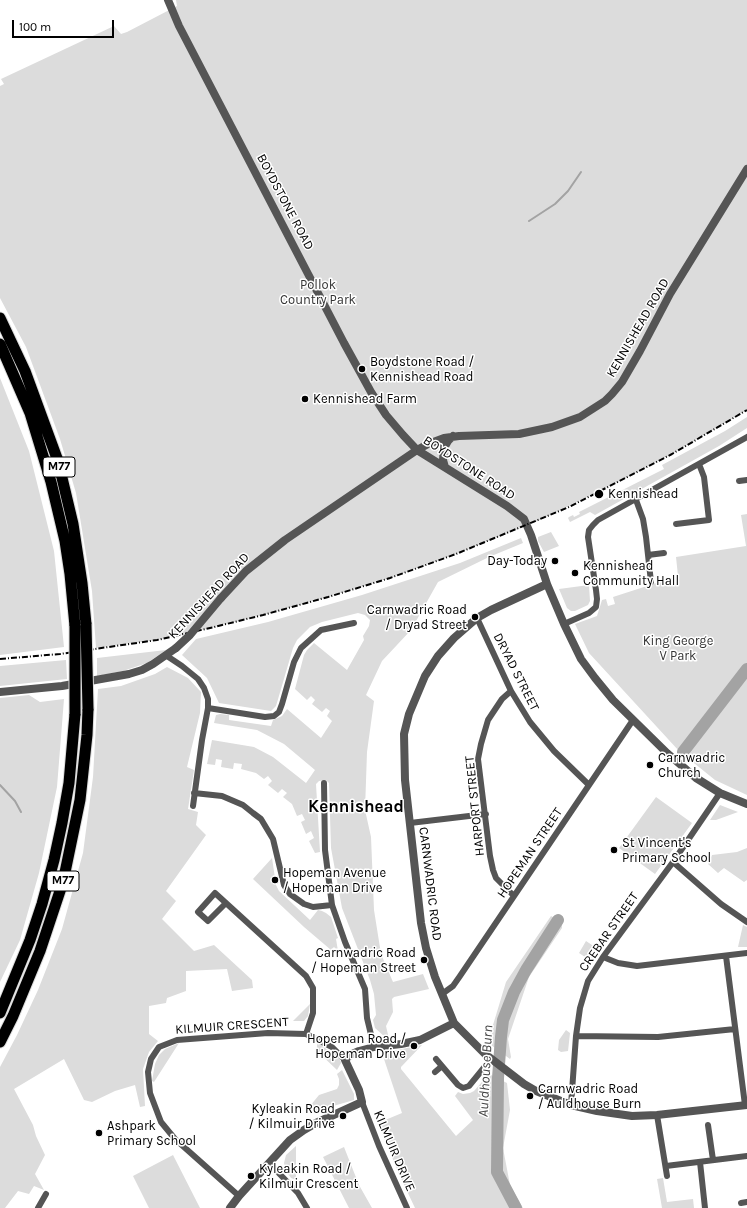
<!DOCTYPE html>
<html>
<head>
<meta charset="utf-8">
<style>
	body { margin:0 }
	#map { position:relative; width:747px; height:1208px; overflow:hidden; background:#fff; font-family:Karla,sans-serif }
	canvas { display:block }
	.scale { position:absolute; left:12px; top:20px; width:102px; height:18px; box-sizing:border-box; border:2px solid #000; border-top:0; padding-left:5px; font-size:12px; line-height:14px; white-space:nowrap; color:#000; -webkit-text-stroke:3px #fff; paint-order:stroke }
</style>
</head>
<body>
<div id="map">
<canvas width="747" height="1208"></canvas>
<div class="scale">100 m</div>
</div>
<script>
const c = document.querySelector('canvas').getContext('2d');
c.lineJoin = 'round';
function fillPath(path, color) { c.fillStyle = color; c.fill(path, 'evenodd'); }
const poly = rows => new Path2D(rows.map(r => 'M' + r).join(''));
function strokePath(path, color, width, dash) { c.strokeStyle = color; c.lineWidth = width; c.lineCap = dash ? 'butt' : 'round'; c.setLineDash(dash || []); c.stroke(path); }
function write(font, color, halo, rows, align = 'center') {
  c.font = font + ' Karla,sans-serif'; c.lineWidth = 3; c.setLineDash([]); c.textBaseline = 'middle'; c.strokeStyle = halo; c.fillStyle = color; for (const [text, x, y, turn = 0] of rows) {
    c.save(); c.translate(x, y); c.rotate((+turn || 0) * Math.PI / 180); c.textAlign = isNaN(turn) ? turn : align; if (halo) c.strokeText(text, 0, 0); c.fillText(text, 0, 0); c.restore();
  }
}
fillPath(poly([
	[176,0,747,0,747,410,672,454,622,480,538,521,456,554,390,578,328,597,263,615,210,628,157,640,96,648,92,591,76,493,60,439,26,347,0,298,0,86,4,84,1,79,114,26,121,34,127,32,177,6],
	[0,378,29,451,54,551,64,647,0,655],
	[747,417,747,428,719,446,595,515,590,512,570,522,568,518,569,517,573,515,574,517,580,514,579,512,660,471,664,469,662,465,725,431],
	[747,514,747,795,715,780,679,751,589,653,575,624,597,616,602,600,606,599,608,606,615,604,613,597,678,576,676,557,746,546,741,515],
	[551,532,559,546,544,552,538,541,538,537],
	[521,538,523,543,489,557,438,582,411,630,382,661,366,695,374,701,367,752,365,810,371,837,374,910,381,954,393,982,423,974,429,989,394,997,392,999,393,1012,386,1026,389,1039,385,1037,375,1028,373,1020,376,1015,374,994,370,980,342,908,331,848,329,783,326,780,319,781,316,784,320,852,315,853,309,841,314,838,311,831,306,834,301,822,305,820,302,814,297,816,292,804,283,797,287,793,282,789,278,793,268,785,272,781,268,776,264,779,256,773,241,769,242,764,234,763,233,769,221,767,222,760,216,759,215,765,207,764,212,740,254,747,273,757,306,783,315,770,284,744,257,730,214,723,216,715,220,714,229,715,229,720,271,726,273,720,282,716,287,709,321,738,332,721,327,716,330,711,326,708,322,712,312,704,315,700,311,696,307,700,295,689,304,655,307,650,314,643,347,670,364,640,363,636,369,626,370,620,365,615,358,613,322,622,310,627,297,640,293,648,276,706,271,711,219,703,207,678,182,655,196,639,268,622,362,595,460,563],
	[589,585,590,601,588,605,575,611,571,611,567,608,559,589],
	[166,650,147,663,123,671,97,676,97,658],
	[66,660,67,679,0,686,0,666],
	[167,667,188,678,201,692,200,713,187,767,194,770,188,809,198,812,196,825,206,835,166,891,176,901,162,919,194,951,214,945,252,980,253,988,232,991,227,969,186,971,186,991,167,998,166,1003,149,1006,149,1034,158,1041,149,1052,143,1069,145,1106,140,1107,135,1085,115,1091,92,1102,84,1100,64,1059,14,1089,33,1125,36,1136,45,1155,35,1174,44,1190,34,1186,29,1194,18,1191,5,1208,0,1208,0,1067,17,1035,38,990,62,929,83,853,93,777,98,689,121,686,155,674],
	[29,695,40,702,64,699,57,787,39,873,20,940,0,982,0,698],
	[656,797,692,823,655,874,619,848],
	[720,805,738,812,716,820,710,820],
	[747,848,747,880,744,882,724,868,718,873,708,864,712,855,737,852],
	[272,858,276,885,279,891,310,920,318,910,322,911,326,913,331,917,338,938,336,939,338,951,334,947,331,950,304,927,253,879],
	[551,916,562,923,562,928,529,977,508,1039,511,1057,510,1059,491,1045,493,1025,506,982],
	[743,925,747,927,747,947,738,947],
	[586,941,601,951,591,961,579,953],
	[310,1004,308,1016,304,1021,293,1021],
	[566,1030,570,1033,568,1051,561,1052,558,1050,559,1040],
	[317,1042,340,1059,341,1063,337,1070,317,1051],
	[179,1043,154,1082,152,1081,155,1064,159,1055,165,1049],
	[422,1045,401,1067,401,1069,456,1136,473,1120,455,1096,458,1092,463,1094,470,1093,474,1091,489,1074,507,1083,510,1110,503,1148,510,1185,523,1208,415,1208,399,1174,378,1123,402,1113,382,1053],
	[342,1070,354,1094,354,1100,316,1111,310,1106,319,1095,337,1089,339,1085,339,1079,337,1074],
	[296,1146,296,1180,291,1178,286,1171,284,1163,286,1155],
	[344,1147,359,1185,372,1208,349,1208,323,1157],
	[173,1155,200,1208,149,1208,133,1176],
	[663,1178,667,1202,693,1199,694,1208,662,1208,657,1179]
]), '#dcdcdc');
strokePath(poly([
	[529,221,555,204,568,191,581,172],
	[0,785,15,801,21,812]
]), '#a3a3a3', 2);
strokePath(poly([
	[683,752,747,669],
	[516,1208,497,1172,498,1078,501,1037,503,1020,514,992,526,970,558,920]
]), '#a3a3a3', 12);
const motorway = poly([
	[0,318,25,371,58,461,73,524,82,583,86,624],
	[0,344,30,413,51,482,65,541,70,574,75,626],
	[0,1013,30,940,42,904,54,860,62,823,69,783,75,714],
	[0,1042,13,1016,40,951,63,882,80,800,87,735,88,709]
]);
strokePath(motorway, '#dbdbdb', 13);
strokePath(poly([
	[739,481,747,480],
	[636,500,643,519,646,537,651,582],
	[676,524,709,520,704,477,699,464],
	[648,555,664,553],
	[477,618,511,691,530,722,554,751,589,785],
	[564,624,589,613,596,607,597,599,596,590,588,537,589,530,593,525,598,520,747,437],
	[167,656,182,666,198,679,204,688,208,699,208,708,202,740,193,806],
	[511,691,502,699,488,720,481,744,478,759,490,856,493,870,496,878,514,896],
	[208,708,265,717,274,716,279,712,282,704,294,662,301,648,321,630,354,623],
	[324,783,325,850,332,905,345,942,365,989,367,1018,374,1047],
	[194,793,222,796,243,805,253,813,261,819,273,839,284,885,290,894,304,904,313,907,332,905],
	[410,823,486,814],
	[673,862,721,904,747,922],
	[226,903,208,921,198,912,215,893,306,976,313,988,313,1013,306,1034],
	[726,956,745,1105],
	[603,957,618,963,637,966,747,953],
	[442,994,453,986,460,976,633,720],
	[576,1036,658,1037,735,1029],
	[436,1059,458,1085,463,1088,469,1086,491,1059],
	[435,1072,442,1066],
	[362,1102,379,1146,407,1208],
	[571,1105,576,1036,580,1008,588,981,603,957,673,862,720,793],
	[657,1115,667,1176],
	[708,1125,713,1160],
	[700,1162,705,1208],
	[269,1163,298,1193,307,1208],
	[666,1166,747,1156],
	[239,1196,175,1139,161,1122,150,1093,148,1072,151,1059,159,1047,177,1040,268,1033,306,1034,332,1047,345,1060],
	[741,1203,747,1202],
	[38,1208,46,1194]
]), '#555', 6);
strokePath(poly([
	[168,0,179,26,344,343,371,392,386,415,403,435,417,450,507,506,524,519,531,535,547,584,564,624,581,659,595,678,613,700,667,753,696,778,720,793,747,804],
	[445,467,443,460,444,448,448,441,453,436],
	[547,584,491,610,477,618,454,638,438,656,425,676,409,714,404,734,405,780,421,923,426,948,435,977,454,1023,485,1054,524,1084,536,1091,571,1105,597,1111,632,1116,657,1115,747,1105],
	[221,598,246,571,285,540,417,450,428,444,444,438,459,436,519,434,552,427,580,417,605,401,612,394,622,382,640,351,670,294,747,169],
	[0,692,62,686,129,674,142,670,153,664,176,648],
	[230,1208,239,1196,290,1140,304,1130,316,1123,362,1102,359,1090,345,1060,350,1055,359,1051,374,1047,401,1044,420,1040,454,1023]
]), '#555', 8);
strokePath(motorway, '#000', 11);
strokePath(poly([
	[0,659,60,654,157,640,210,628,263,615,328,597,390,578,456,554,569,507,672,454,747,410]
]), '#000', 2, [6, 2, 1, 2]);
const motorwayBridge = poly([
	[86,624,88,709],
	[75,626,75,714]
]);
strokePath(motorwayBridge, '#dbdbdb', 13, []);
strokePath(poly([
	[176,648,190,635,221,598]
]), '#555', 8);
strokePath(motorwayBridge, '#000', 11);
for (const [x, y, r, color] of [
	[362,369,4,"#000"],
	[305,399,4,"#000"],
	[599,494,5,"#000"],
	[555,561,4,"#000"],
	[575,573,4,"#000"],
	[475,617,4,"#000"],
	[650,765,4,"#000"],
	[614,850,4,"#000"],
	[275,880,4,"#000"],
	[424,960,4,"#000"],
	[414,1046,4,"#000"],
	[530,1096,4,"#000"],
	[343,1116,4,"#000"],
	[99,1133,4,"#000"],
	[251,1176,4,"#000"]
]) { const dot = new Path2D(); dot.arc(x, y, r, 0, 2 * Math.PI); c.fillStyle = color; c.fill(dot); strokePath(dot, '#fff', 1.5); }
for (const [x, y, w] of [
	[59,467,32],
	[63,881,32]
]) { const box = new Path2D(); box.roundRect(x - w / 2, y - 10, w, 20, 3); c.fillStyle = '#fff'; c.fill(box); strokePath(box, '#000', 1); }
write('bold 12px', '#000', null, [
	["M77",59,467],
	["M77",63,881]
]);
write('13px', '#000', '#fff', [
	["BOYDSTONE ROAD",285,202,62],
	["KENNISHEAD ROAD",638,328,-60],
	["BOYDSTONE ROAD",469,468,33],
	["KENNISHEAD ROAD",209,596,-47],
	["DRYAD STREET",516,672,63],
	["HARPORT STREET",475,806,-96],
	["HOPEMAN STREET",530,853,-56],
	["CARNWADRIC ROAD",430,884,83],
	["CREBAR STREET",609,932,-55],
	["KILMUIR CRESCENT",232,1026,-4],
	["KILMUIR DRIVE",394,1151,67]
]);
write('13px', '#333', '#fff', [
	["Pollok",318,285],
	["Country Park",318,300],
	["King George",678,641],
	["V Park",678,656]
]);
write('13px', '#000', '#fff', [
	["Boydstone Road /",370,362],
	["Kennishead Road",370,377],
	["Kennishead Farm",313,399],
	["Kennishead",608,494],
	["Day-Today",547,561,"right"],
	["Kennishead",583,566],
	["Community Hall",583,581],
	["Carnwadric Road",467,610,"right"],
	["/ Dryad Street",467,625,"right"],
	["Carnwadric",658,758],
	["Church",658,773],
	["St Vincent's",622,843],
	["Primary School",622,858],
	["Hopeman Avenue",283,873],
	["/ Hopeman Drive",283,888],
	["Carnwadric Road",416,953,"right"],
	["/ Hopeman Street",416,968,"right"],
	["Hopeman Road /",406,1039,"right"],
	["Hopeman Drive",406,1054,"right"],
	["Carnwadric Road",538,1089],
	["/ Auldhouse Burn",538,1104],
	["Kyleakin Road",335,1109,"right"],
	["/ Kilmuir Drive",335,1124,"right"],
	["Ashpark",107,1126],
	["Primary School",107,1141],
	["Kyleakin Road /",259,1169],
	["Kilmuir Crescent",259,1184]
], 'left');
write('italic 14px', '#444', '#fff', [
	["Auldhouse Burn",486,1071,-87]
]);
write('bold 17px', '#000', '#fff', [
	["Kennishead",356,807]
]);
</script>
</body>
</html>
